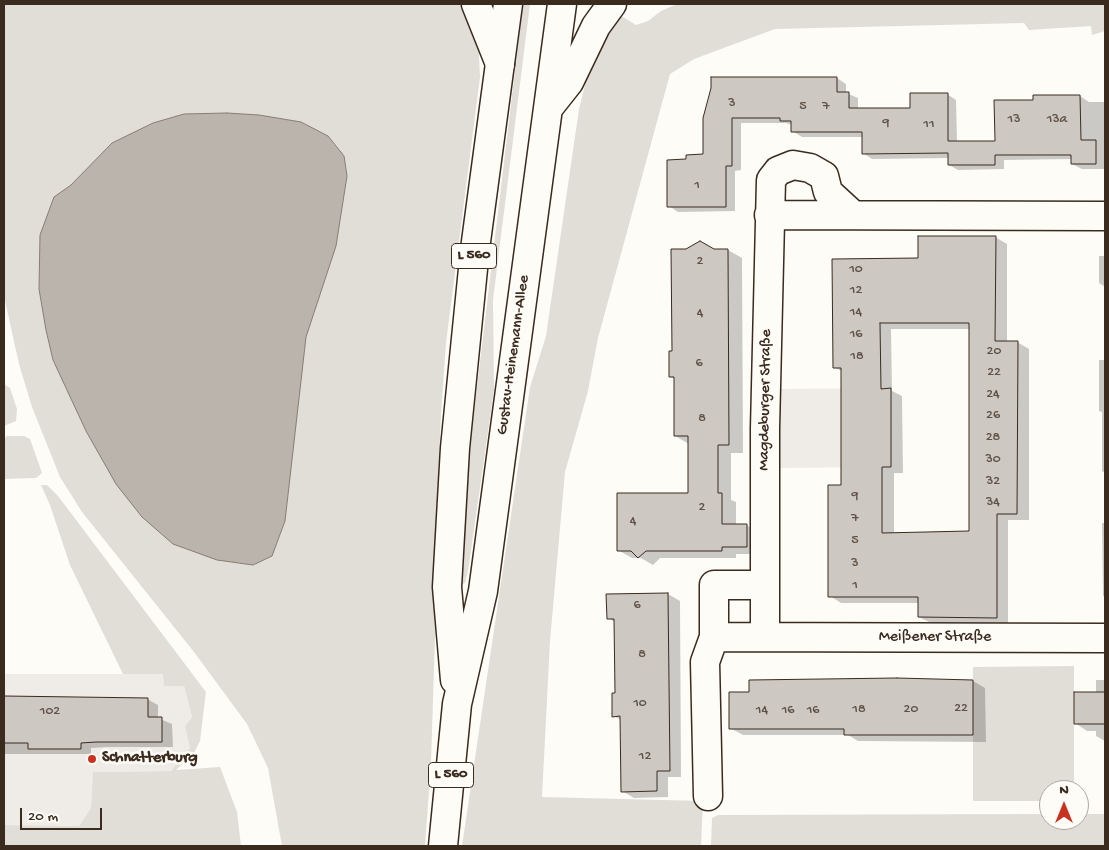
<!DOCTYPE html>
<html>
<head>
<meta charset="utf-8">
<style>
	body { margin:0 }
	#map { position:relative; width:1109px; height:850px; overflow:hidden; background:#fdfcf7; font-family:"Gochi Hand",sans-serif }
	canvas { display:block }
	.frame { position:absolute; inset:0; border:5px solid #3b2a1e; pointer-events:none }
	.north { position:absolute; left:1039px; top:780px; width:50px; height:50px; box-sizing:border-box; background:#fdfcf7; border:1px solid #afa8a0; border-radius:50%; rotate:0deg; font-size:14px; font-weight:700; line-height:20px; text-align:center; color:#3b2a1e }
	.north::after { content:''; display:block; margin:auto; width:18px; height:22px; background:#c8321e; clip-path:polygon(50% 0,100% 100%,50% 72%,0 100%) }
	.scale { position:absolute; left:20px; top:808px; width:82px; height:22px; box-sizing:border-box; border:2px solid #3b2a1e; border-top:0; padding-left:6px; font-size:15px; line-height:18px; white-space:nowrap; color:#3b2a1e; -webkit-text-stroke:4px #fdfcf7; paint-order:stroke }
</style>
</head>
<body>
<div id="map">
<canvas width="1109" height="850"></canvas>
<div class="frame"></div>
<div class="north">N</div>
<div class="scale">20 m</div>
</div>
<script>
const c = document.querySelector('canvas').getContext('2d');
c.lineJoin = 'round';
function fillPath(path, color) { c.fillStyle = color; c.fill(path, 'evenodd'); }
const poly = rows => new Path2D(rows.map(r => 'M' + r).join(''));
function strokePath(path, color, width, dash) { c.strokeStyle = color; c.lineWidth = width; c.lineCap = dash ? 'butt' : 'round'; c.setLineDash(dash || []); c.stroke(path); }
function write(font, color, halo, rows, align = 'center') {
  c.font = font + ' "Gochi Hand",sans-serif'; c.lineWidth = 5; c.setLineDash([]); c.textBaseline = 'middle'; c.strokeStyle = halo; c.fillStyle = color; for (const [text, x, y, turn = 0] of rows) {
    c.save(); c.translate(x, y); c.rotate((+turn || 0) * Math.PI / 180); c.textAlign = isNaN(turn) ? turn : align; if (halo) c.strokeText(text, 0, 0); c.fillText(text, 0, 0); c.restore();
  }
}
fillPath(poly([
	[891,388,891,467,779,468,778,389],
	[4,674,163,674,184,686,192,717,185,726,191,748,171,771,94,772,91,808,79,826,4,825]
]), '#efece7');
fillPath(poly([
	[4,4,462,4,465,8,478,35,480,77,446,343,441,414,434,566,435,636,431,763,425,846,282,846,268,768,247,724,194,652,82,512,60,477,32,407,19,364,4,296],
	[523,4,530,4,493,300,494,390,468,571,465,583,462,584,460,581,471,437],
	[677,4,1105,4,1105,31,1092,35,1091,26,1029,30,1024,23,775,29,694,59,670,74,598,338,588,391,565,472,550,641,542,797,703,801,701,846,462,846,530,387,546,336,579,109,590,65,618,14,636,25,648,21,661,11],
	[4,384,10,388,17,409,16,421,4,426],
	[7,436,24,436,30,439,42,473,36,478,4,479,4,439],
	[41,485,47,485,58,496,206,692,200,741,194,753,176,770,220,767,237,812,241,846,4,846,4,825,79,826,91,808,93,772,171,771,190,748,185,726,192,717,184,686,164,686,163,674,123,674,70,565,50,505],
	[1074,666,1074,790,1049,790,1049,801,973,801,973,667],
	[1049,814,1049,820,1079,820,1079,814,1105,814,1105,846,711,846,712,818,718,815]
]), '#e1ded7');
const water = poly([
	[227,113,259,115,301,122,328,136,344,156,347,176,336,246,306,337,285,521,272,556,253,565,217,560,173,544,142,517,116,484,86,431,53,360,46,330,39,289,40,235,54,197,71,185,112,143,153,123,184,114,227,113]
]);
fillPath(water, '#bbb4ad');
strokePath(water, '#887d74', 1);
fillPath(poly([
	[837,78,846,84,846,93,858,98,858,110,911,110,947,94,956,100,957,142,996,142,1034,101,1080,96,1089,102,1105,102,1105,169,1082,169,1072,164,1072,159,1004,160,1004,169,958,170,949,165,949,158,872,159,863,153,863,137,802,137,792,131,792,125,786,123,741,123,741,170,735,171,735,211,678,212,669,206,687,161,704,155,704,118],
	[995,237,1007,244,1007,342,1017,342,1029,349,1029,520,1008,520,1008,624,931,623,919,617,919,603,841,603,830,596,843,487,843,372,834,367,919,260],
	[891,329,971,329,970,532,894,534,894,473,903,473,902,396,892,391],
	[713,250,728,250,742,258,743,453,731,453,731,500,736,502,736,525,746,525,760,533,760,554,736,554,736,558,660,558,653,565,641,558,632,558,618,550,689,495,689,444,675,436,675,379,671,377,673,352],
	[1099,256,1105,256,1105,287,1099,283],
	[1099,360,1105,360,1105,473,1102,471,1102,412,1099,411],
	[1102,523,1105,523,1105,597,1103,596],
	[668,594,680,601,681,777,668,777,668,797,634,798,622,791,621,720,614,716,616,694,615,622,608,618,608,595],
	[1096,680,1105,680,1105,741,1096,736,1096,731,1087,731,1075,723,1096,693],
	[973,681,985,688,986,742,858,741,848,735,743,735,730,728],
	[4,697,147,699,158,705,158,718,172,724,173,747,108,747,91,748,91,754,4,754]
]), '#0003');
const building = poly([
	[711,77,837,77,837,92,849,92,849,108,910,108,910,93,948,93,948,141,995,141,994,100,1033,100,1033,95,1080,95,1081,140,1096,140,1096,164,1071,164,1071,155,995,155,995,165,948,165,948,153,862,154,862,132,791,132,791,121,780,121,780,118,732,118,732,166,726,166,726,207,667,207,667,160,686,159,686,155,703,154,703,118,711,88,711,77],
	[918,236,996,236,995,341,1018,341,1017,514,997,514,997,618,918,617,918,597,828,597,828,485,841,485,841,368,833,368,832,259,918,258,918,236],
	[880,323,969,323,969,531,882,533,882,467,891,467,891,388,881,389,880,323],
	[700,241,714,249,728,249,729,445,718,445,718,493,722,493,722,524,747,524,747,547,722,547,722,551,646,551,638,558,631,551,617,551,617,493,688,493,688,436,674,436,674,377,669,377,669,351,672,351,671,249,686,249,700,241],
	[668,593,670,771,657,771,657,791,621,792,620,716,612,717,612,693,615,693,614,619,607,619,606,594,668,593],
	[897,678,973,680,973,735,844,735,844,729,729,729,729,692,749,692,749,680,897,678],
	[1074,692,1105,692,1105,724,1074,724,1074,692],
	[4,696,148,698,148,717,162,717,162,742,96,742,81,743,81,749,28,749,28,743,4,743,4,696]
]);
fillPath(building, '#cdc8c2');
strokePath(building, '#3b2a1e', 1);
const minor = poly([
	[476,4,500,64],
	[769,215,1105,216],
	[714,637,1105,638],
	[765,637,765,428,771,180,778,171,793,165,810,168,824,176,828,192,853,215],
	[708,796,705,662,714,637,714,585,765,585]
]);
const major = poly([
	[550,106,569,82,596,26,612,4],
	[455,680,447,587,455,448,475,249,508,4],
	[443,846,457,704,483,591,562,4]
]);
strokePath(minor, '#3b2a1e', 31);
strokePath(major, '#3b2a1e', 31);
strokePath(minor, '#fdfcf7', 28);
strokePath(major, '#fdfcf7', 28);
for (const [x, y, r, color] of [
	[92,759,5,"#c8321e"]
]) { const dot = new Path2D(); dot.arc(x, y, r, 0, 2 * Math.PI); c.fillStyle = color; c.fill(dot); strokePath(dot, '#fdfcf7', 2); }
write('14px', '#605247', null, [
	["3",732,104],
	["5",803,107],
	["7",826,107],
	["13",1014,120],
	["13a",1057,120],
	["9",886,124],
	["11",929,125],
	["1",697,186],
	["2",700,262],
	["10",856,270],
	["12",856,291],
	["14",856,313],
	["4",700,314],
	["16",856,335],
	["20",994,352],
	["18",857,357],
	["6",699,364],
	["22",994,373],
	["24",993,395],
	["26",993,416],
	["8",702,419],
	["28",993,438],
	["30",993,460],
	["32",993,482],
	["9",855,497],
	["34",993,503],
	["2",702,508],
	["7",855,519],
	["4",633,522],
	["5",855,541],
	["3",855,564],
	["1",855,586],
	["6",637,606],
	["8",642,655],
	["10",640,704],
	["22",961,709],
	["18",859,710],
	["20",911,710],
	["14",762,711],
	["16",788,711],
	["16",813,711],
	["102",50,712],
	["12",645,757]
]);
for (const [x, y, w] of [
	[474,256,45],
	[451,775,45]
]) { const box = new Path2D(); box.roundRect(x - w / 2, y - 12.5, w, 25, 4); c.fillStyle = '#fdfcf7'; c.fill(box); strokePath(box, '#3b2a1e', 1); }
write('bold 15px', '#3b2a1e', null, [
	["L 560",474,256],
	["L 560",451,775]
]);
write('16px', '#3b2a1e', '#fdfcf7', [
	["Gustav-Heinemann-Allee",514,355,-82],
	["Magdeburger Straße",766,400,-89],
	["Meißener Straße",935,638]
]);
write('bold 16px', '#3b2a1e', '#fdfcf7', [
	["Schnatterburg",102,759]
], 'left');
</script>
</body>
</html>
